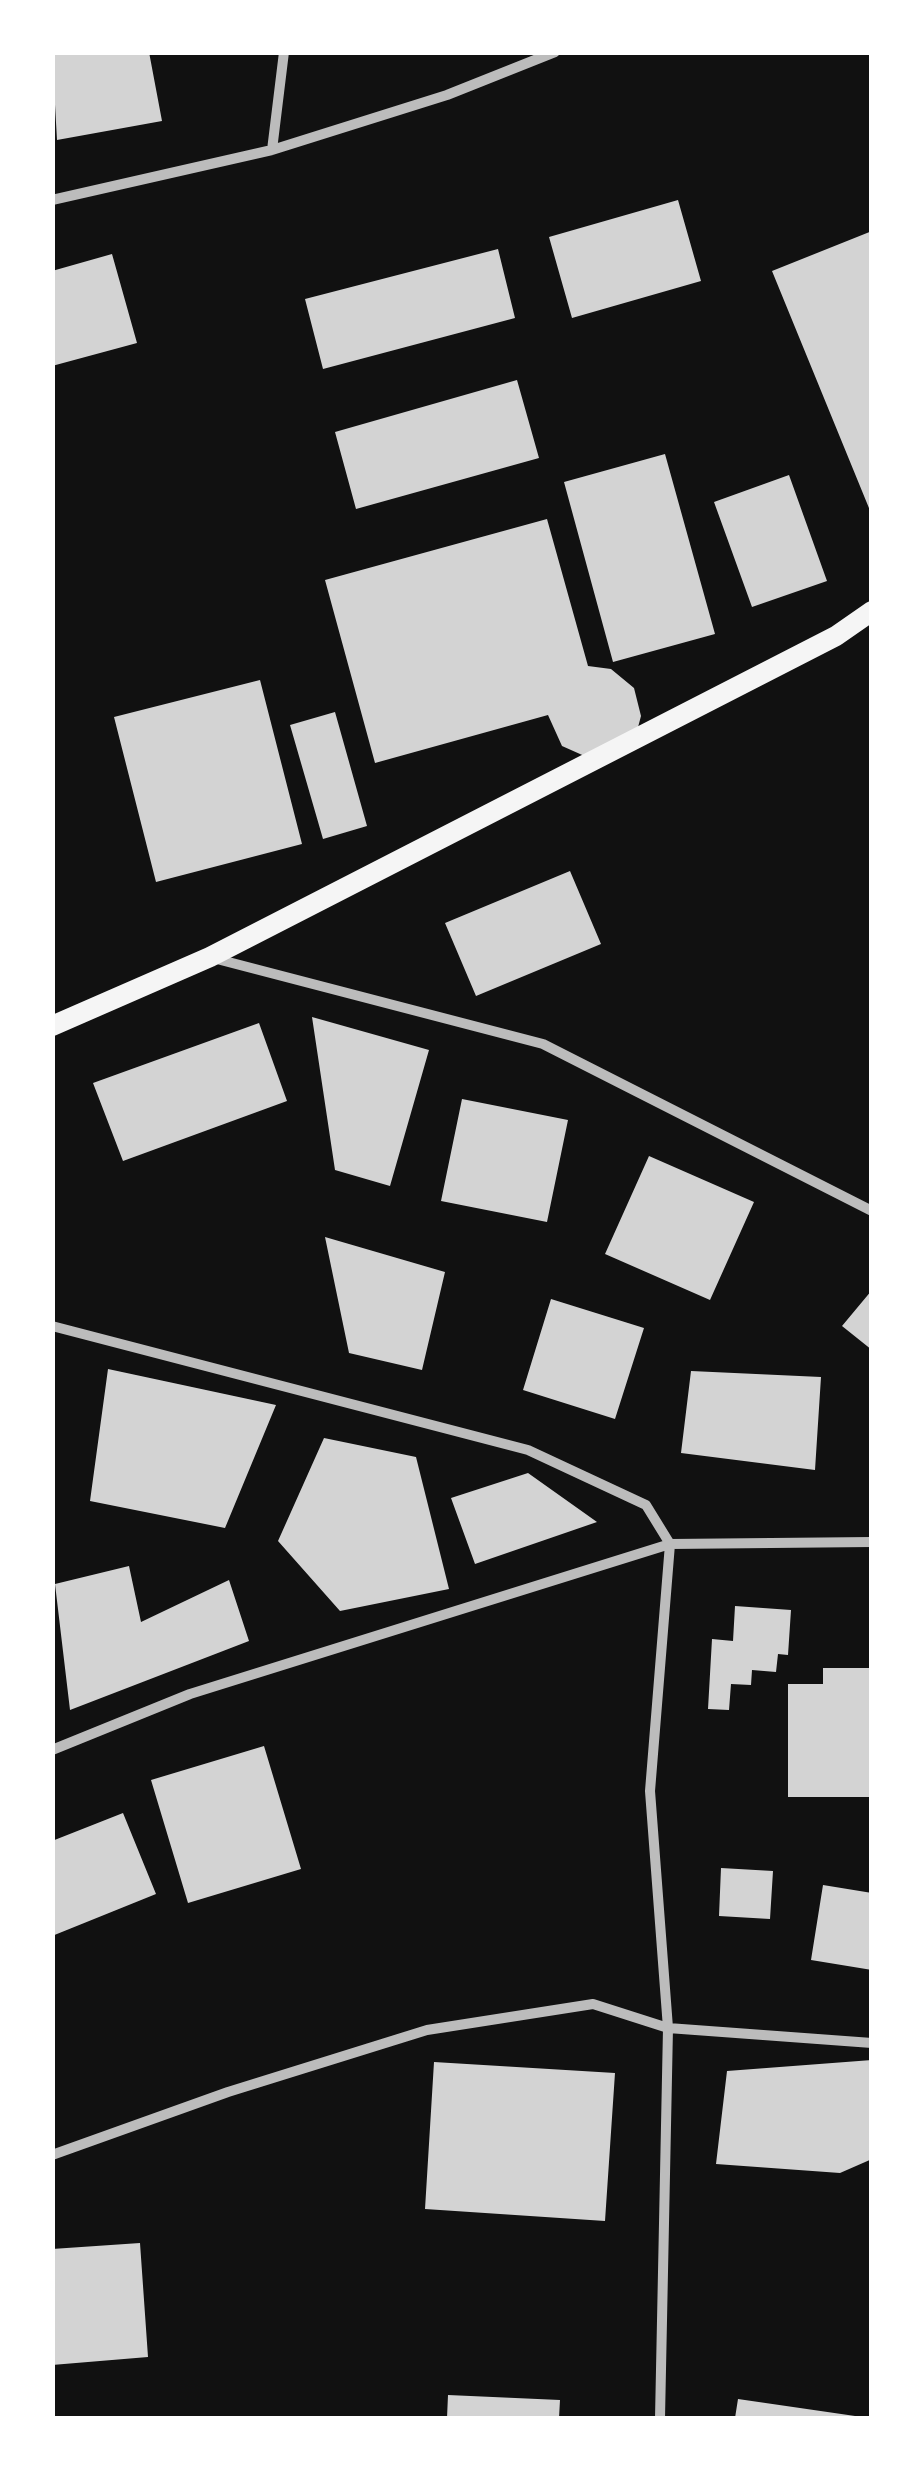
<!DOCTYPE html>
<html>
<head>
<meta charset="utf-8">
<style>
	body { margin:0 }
	#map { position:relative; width:924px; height:2471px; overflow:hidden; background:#111; font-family:Jost,sans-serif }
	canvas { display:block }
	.frame { position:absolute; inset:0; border:55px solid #fff; pointer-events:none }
</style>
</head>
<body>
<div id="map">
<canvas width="924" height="2471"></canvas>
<div class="frame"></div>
</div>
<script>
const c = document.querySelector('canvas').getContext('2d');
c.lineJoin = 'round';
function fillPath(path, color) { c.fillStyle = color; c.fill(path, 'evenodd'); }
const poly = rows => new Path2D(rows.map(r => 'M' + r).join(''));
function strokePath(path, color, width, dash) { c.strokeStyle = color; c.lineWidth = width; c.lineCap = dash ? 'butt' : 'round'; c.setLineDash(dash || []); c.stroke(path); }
fillPath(poly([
	[52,52,149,52,162,121,57,140],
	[678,200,701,281,572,318,549,237],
	[872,231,872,512,871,513,772,271],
	[498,249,515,318,323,369,305,299],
	[112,254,137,343,52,366,52,271],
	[517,380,539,458,356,509,335,432],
	[665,454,715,634,613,662,564,482],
	[789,475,827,581,752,607,714,502],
	[547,519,588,666,611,669,634,688,641,716,637,731,589,758,562,746,548,715,375,763,325,580],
	[260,680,302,844,156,882,114,717],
	[335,712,367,826,323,839,290,725],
	[570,871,601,944,476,996,445,923],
	[312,1017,429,1050,390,1186,335,1170],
	[259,1023,287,1101,123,1161,93,1083],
	[462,1099,568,1120,547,1222,441,1201],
	[649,1156,754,1202,710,1300,605,1254],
	[325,1237,445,1272,422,1370,349,1353],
	[872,1290,872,1350,842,1326],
	[551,1299,644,1328,615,1419,523,1390],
	[108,1369,276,1405,225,1528,90,1501],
	[691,1371,821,1377,815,1470,681,1453],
	[324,1438,416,1457,449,1589,340,1611,278,1541],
	[528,1473,597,1522,475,1564,451,1498],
	[129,1566,141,1622,229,1580,249,1641,70,1710,55,1584],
	[735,1606,791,1610,788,1655,778,1654,776,1672,752,1670,751,1685,731,1684,729,1710,708,1709,712,1639,733,1641],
	[823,1668,872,1668,872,1797,788,1797,788,1684,823,1684],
	[264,1746,301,1869,188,1903,151,1780],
	[123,1813,156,1894,52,1936,52,1841],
	[721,1868,773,1871,770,1919,719,1916],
	[823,1885,872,1893,872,1970,811,1960],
	[872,2060,872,2159,840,2173,716,2164,727,2071],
	[434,2062,615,2073,605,2221,425,2209],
	[140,2243,148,2357,52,2365,52,2249],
	[448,2395,560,2400,559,2418,447,2418],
	[738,2399,855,2416,854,2418,735,2418]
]), '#d3d3d3');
strokePath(poly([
	[272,150,284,52],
	[52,200,272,150,447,95,555,52],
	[213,958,543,1044,872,1211],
	[52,1326,528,1450,646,1505,670,1544,650,1791,668,2028,660,2418],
	[52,1750,190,1694,670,1544,872,1542],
	[52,2155,228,2092,427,2030,593,2004,668,2028,872,2043]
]), '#bcbcbc', 10);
strokePath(poly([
	[52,1026,210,957,836,636,872,611]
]), '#f5f5f5', 20);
</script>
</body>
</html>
